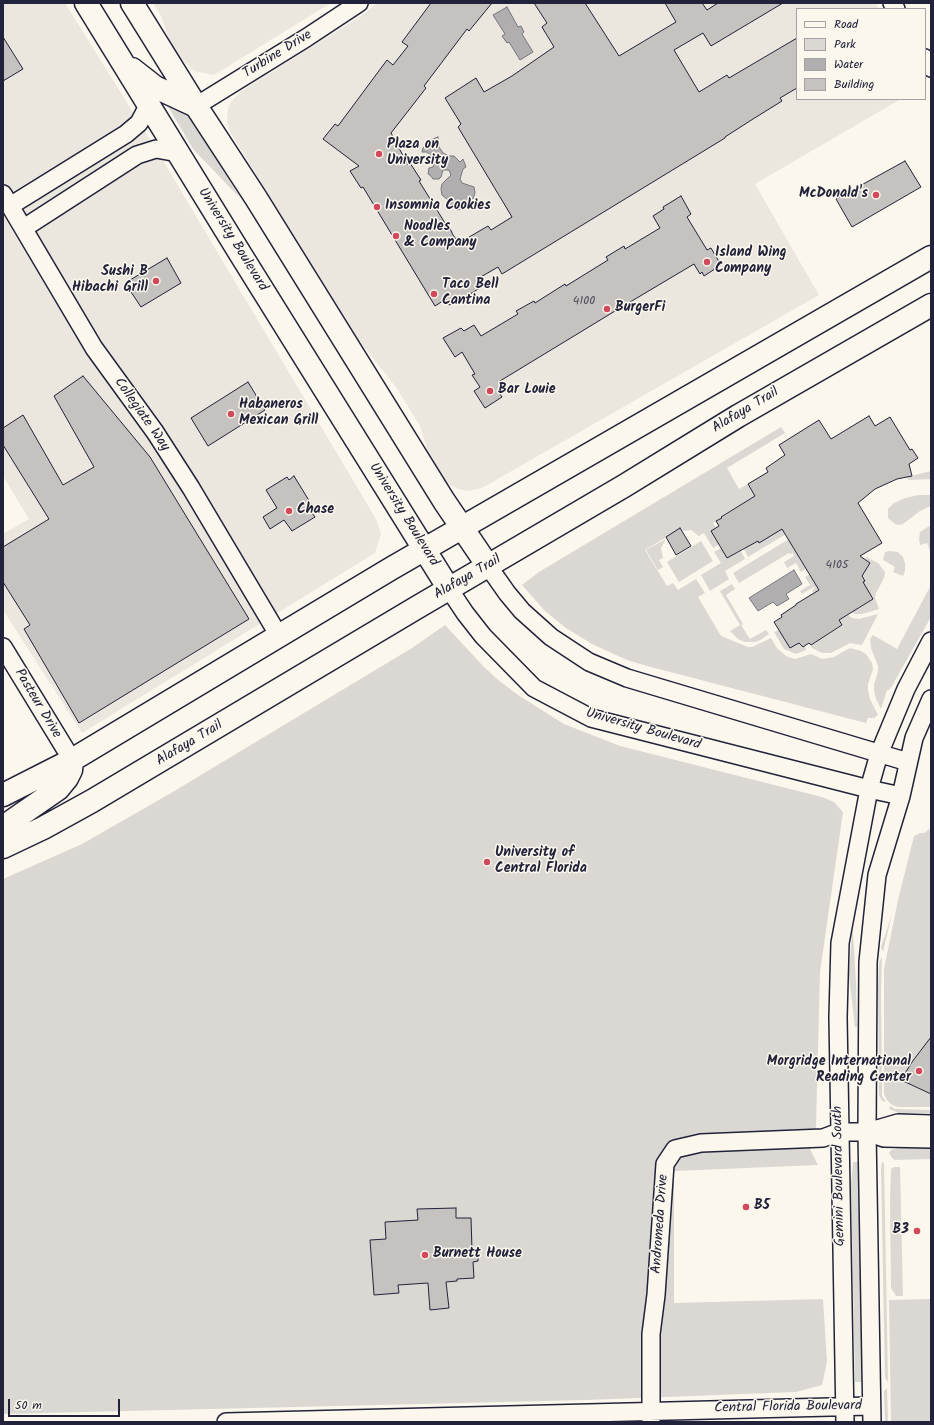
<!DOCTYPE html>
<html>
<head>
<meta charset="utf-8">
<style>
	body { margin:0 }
	#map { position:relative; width:934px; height:1425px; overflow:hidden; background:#fbf7ec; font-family:Kalam,sans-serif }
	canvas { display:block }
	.frame { position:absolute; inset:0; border:4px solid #22223b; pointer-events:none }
	.legend { position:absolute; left:796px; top:8px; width:130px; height:92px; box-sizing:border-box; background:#fbf7ec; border:1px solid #a4a2a5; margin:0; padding:5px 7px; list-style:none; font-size:12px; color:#22223b }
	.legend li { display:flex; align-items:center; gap:8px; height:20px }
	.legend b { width:20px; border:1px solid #a4a2a5 }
	.scale { position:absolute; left:8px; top:1399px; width:112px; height:18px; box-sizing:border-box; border:2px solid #22223b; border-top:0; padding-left:5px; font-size:12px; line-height:14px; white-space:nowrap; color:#22223b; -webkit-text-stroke:3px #fbf7ec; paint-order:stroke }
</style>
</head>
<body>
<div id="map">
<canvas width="934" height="1425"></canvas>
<div class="frame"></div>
<ul class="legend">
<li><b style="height:5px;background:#fbf7ec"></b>Road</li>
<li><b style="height:11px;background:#dbd8d3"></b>Park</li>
<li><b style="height:11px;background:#b1aeb0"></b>Water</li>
<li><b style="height:11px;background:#c6c2c0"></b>Building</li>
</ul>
<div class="scale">50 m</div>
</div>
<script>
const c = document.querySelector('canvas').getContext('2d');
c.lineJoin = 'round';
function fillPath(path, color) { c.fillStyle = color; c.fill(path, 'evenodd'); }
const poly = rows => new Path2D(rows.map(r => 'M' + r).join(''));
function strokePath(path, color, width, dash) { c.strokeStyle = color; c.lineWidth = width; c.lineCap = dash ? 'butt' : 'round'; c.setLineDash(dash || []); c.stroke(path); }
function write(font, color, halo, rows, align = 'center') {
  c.font = font + ' Kalam,sans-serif'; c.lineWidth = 3; c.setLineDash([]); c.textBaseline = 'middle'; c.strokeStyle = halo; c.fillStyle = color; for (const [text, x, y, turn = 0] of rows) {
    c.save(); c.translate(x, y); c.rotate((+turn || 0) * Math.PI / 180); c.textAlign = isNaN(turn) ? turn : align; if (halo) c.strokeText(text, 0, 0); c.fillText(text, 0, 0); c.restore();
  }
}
fillPath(poly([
	[3,3,65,3,165,164,376,519,381,534,375,553,82,733,3,610,3,534,29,519,3,476],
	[153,3,331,3,214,75,194,71,178,56,172,47,161,16],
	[377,3,876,3,879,9,797,9,797,99,901,99,755,184,819,295,482,488,467,491,458,489,450,485,445,481,440,475,430,458,420,426,396,387,360,342,230,132,227,123,228,108,231,102,240,92,361,16]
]), '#ebe7df');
fillPath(poly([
	[166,103,188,114,240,198,193,149],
	[781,427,785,433,727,468,739,489,748,484,755,496,721,516,722,518,713,523,716,528,711,531,719,544,713,548,704,533,699,536,691,530,682,531,680,529,645,550,667,586,673,583,678,590,696,579,705,593,698,597,721,636,748,647,752,647,771,638,777,648,786,656,795,659,811,654,822,659,834,657,850,648,861,651,866,654,872,663,873,669,868,684,868,691,870,699,878,715,874,718,868,718,866,723,647,666,627,660,592,644,566,628,545,611,522,585,539,572],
	[931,471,931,479,909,480,907,477],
	[919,495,931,495,931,506,920,511,903,524,899,525,895,524,888,518,888,509,894,503,905,498],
	[931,525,931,554,927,543,920,545,919,539,920,532],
	[781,526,786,534,748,557,744,549],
	[666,539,661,548,663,558,659,560,663,567,658,570,646,550],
	[789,539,806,569,801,572,796,563,787,568,784,562,794,556,793,553,790,554,789,553,739,583,733,573],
	[701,541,713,561,679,582,667,562],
	[721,548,736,554,741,551,745,559,725,571,729,579,710,591,701,575,721,563,714,552],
	[890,551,898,552,903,557,905,563,905,571,903,576,893,572,895,567,883,560,885,552],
	[866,557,878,563,885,572,884,578,876,593,875,598,879,609,862,614,855,614,849,611,855,610,873,599,863,582,862,576,870,563,865,559],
	[810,574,821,592,814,596,812,594,814,593,812,590,815,588,814,587,802,594,800,591,810,585,805,577],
	[732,584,735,589,726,595,743,624,741,625,750,639,766,630,769,634,762,639,756,642,745,642,738,639,730,631,740,625,720,591],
	[931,585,931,617,892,686,889,690,887,690,881,709,876,699,874,691,874,684,878,672,878,666,871,648,870,639,873,635,897,649],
	[846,613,852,618,859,619,878,614,863,643,861,645,850,643,831,653,822,653,812,648,809,643,811,645,842,626,836,614],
	[445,625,483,666,497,679,518,695,564,724,620,746,822,797,834,802,843,812,820,972,816,1126,810,1149,818,1165,674,1171,674,1303,823,1299,827,1362,822,1385,796,1392,587,1400,3,1414,3,879,82,844,171,793,412,648],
	[779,630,790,648,799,643,803,647,805,646,806,650,796,654,784,649,774,632],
	[931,828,931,1043,901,1080,931,1094,931,1107,898,1107,892,1105,887,1100,884,1094,884,969,898,900,914,836,920,833,924,833],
	[892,914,883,952,881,947],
	[852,931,853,932,856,983,857,1027,855,1027,849,976],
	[882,957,881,991,882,1086,882,1096,886,1102,882,1101,879,1095,879,1086,878,986,879,962],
	[890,1106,895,1109,931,1110,931,1113,899,1113,889,1109],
	[902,1147,931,1147,931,1159,895,1160,893,1159,889,1153,891,1150],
	[853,1162,858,1162,859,1168,862,1382,855,1382,851,1185],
	[882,1162,884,1163,888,1382,885,1378,881,1168],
	[894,1167,900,1167,903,1296,896,1296,891,1288,890,1198,891,1169],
	[931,1299,931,1422,891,1422,889,1300],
	[887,1388,888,1422,885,1422,884,1391]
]), '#dbd8d3');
const water = poly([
	[507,7,518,27,521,26,524,32,522,34,533,52,520,60,509,42,507,43,502,36,505,34,493,15,507,7],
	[438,137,439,147,443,153,449,156,454,156,460,162,463,159,466,167,463,169,460,179,462,183,474,187,475,193,473,199,468,201,463,209,457,210,453,208,448,200,442,195,441,189,442,184,451,175,449,170,443,170,441,177,439,179,433,179,430,175,428,174,429,168,433,167,434,161,431,155,427,152,422,152,423,148,430,140,438,137],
	[794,570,802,584,786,594,789,599,777,606,773,602,758,611,749,598,794,570]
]);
fillPath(water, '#b1aeb0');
strokePath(water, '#787681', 1);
const building = poly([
	[431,3,492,3,469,31,467,29,424,86,426,88,391,133,408,165,410,163,421,180,419,181,445,223,447,222,453,235,459,243,488,226,491,230,512,217,458,127,461,124,445,98,476,78,484,92,512,76,554,47,542,27,547,23,534,3,585,3,619,56,676,22,665,3,702,3,707,10,718,3,783,3,711,46,703,33,674,50,699,92,727,75,729,78,797,38,797,88,780,98,782,101,753,119,725,137,725,138,502,274,498,267,479,278,483,286,459,301,449,305,446,299,435,306,363,187,361,188,350,171,359,166,323,139,335,124,338,126,387,60,393,65,408,46,402,42,431,3],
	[3,37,23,69,3,81,3,37],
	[905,161,921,187,852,227,836,199,905,161],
	[681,196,691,214,687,217,707,250,711,248,721,265,704,276,702,272,700,274,694,264,620,308,500,381,505,391,500,394,502,397,485,408,474,391,480,387,472,375,475,374,462,352,455,357,443,338,461,328,464,331,474,325,481,336,518,314,516,311,534,301,535,303,565,284,566,286,608,260,606,257,624,246,625,249,660,228,653,216,664,209,663,207,681,196],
	[167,258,181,283,141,307,125,283,167,258],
	[83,376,150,457,249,619,79,723,24,629,30,625,3,582,3,547,49,519,3,445,3,428,23,415,63,485,94,467,54,396,83,376],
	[248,382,265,410,208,446,191,418,248,382],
	[869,416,875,426,890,417,910,450,912,449,918,458,909,464,912,476,897,479,875,489,858,503,882,543,860,556,870,563,862,576,865,581,863,582,873,599,839,620,842,625,811,645,809,643,803,647,799,643,790,648,774,622,782,617,781,615,796,605,796,604,819,590,782,529,759,543,758,541,727,558,711,531,719,526,716,521,722,518,721,517,755,496,748,484,768,472,766,468,785,455,779,445,819,420,831,439,869,416],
	[294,476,313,507,309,509,315,517,292,531,284,520,270,529,263,517,277,508,266,490,287,477,289,480,294,476],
	[680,528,691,546,676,555,666,537,680,528],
	[931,1037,931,1094,901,1080,912,1062,931,1037],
	[456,1208,456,1218,471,1218,472,1250,478,1250,478,1261,473,1262,474,1278,457,1279,457,1281,446,1282,449,1308,430,1310,428,1283,398,1285,399,1293,374,1295,370,1240,386,1239,385,1222,418,1220,417,1209,456,1208]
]);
fillPath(building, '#c6c2c0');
strokePath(building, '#22223b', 1);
const street = poly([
	[892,3,896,9],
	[925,58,931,68],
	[196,106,306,38,359,3],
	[3,194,94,348,155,432,191,488,279,636],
	[10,206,126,134,139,123,149,104],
	[24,228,137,155,156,149,178,153],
	[488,566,507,593,522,611,551,637,589,662,627,678,908,762],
	[449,589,465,613,483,636,534,688,591,718,869,789,901,796],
	[3,647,72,760],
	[867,1132,884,1138,931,1139],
	[226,1422,871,1406],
	[651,1422,651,1334,656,1295,665,1164,675,1149,701,1143,823,1138,839,1132,867,1132,898,1123,931,1124],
	[845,1422,838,1017,840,943,869,789,879,754,906,689,931,641],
	[872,1422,867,1132,868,962,877,875,901,796,914,738,931,699]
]);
const primary = poly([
	[86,3,241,255,449,589],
	[132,3,196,106,256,198,444,501,488,566],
	[132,69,155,87,196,106],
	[3,795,72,760,392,568,931,257],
	[3,827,58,789,67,778,71,770,72,760],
	[3,847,43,828,92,801,416,608,624,486,738,416,931,305]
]);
strokePath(street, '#22223b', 20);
strokePath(primary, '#22223b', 25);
strokePath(street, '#fbf7ec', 17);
strokePath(primary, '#fbf7ec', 22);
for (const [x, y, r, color] of [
	[379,154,4,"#d1495b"],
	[876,195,4,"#d1495b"],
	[377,207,4,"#d1495b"],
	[396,236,4,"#d1495b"],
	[707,262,4,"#d1495b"],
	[156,281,4,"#d1495b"],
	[434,294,4,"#d1495b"],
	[607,309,4,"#d1495b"],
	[490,391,4,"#d1495b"],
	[231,414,4,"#d1495b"],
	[289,511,4,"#d1495b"],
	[487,862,4,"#d1495b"],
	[919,1071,4,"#d1495b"],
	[746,1207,4,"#d1495b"],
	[917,1231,4,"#d1495b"],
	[425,1255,4,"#d1495b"]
]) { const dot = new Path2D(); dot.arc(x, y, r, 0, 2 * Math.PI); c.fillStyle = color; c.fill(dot); strokePath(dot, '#fbf7ec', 1.5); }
write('12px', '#4b4a5c', null, [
	["4100",584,302],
	["4105",837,566]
]);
write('14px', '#22223b', '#fbf7ec', [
	["Turbine Drive",278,55,-32],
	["University Boulevard",232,240,58],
	["Alafaya Trail",746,411,-31],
	["Collegiate Way",141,415,55],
	["University Boulevard",403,515,58],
	["Alafaya Trail",468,578,-30],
	["Pasteur Drive",37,704,59],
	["University Boulevard",643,730,16],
	["Alafaya Trail",190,744,-31],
	["Gemini Boulevard South",840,1176,-91],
	["Andromeda Drive",661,1224,-86],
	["Central Florida Boulevard",788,1408,-1]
]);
write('bold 14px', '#22223b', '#fbf7ec', [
	["Plaza on",387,146],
	["University",387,162],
	["McDonald's",868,195,"right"],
	["Insomnia Cookies",385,207],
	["Noodles",404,228],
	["& Company",404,244],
	["Island Wing",715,254],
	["Company",715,270],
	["Sushi B",148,273,"right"],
	["Hibachi Grill",148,289,"right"],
	["Taco Bell",442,286],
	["Cantina",442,302],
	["BurgerFi",615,309],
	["Bar Louie",498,391],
	["Habaneros",239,406],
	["Mexican Grill",239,422],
	["Chase",297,511],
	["University of",495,854],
	["Central Florida",495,870],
	["Morgridge International",911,1063,"right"],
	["Reading Center",911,1079,"right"],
	["B5",754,1207],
	["B3",909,1231,"right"],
	["Burnett House",433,1255]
], 'left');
</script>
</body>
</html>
